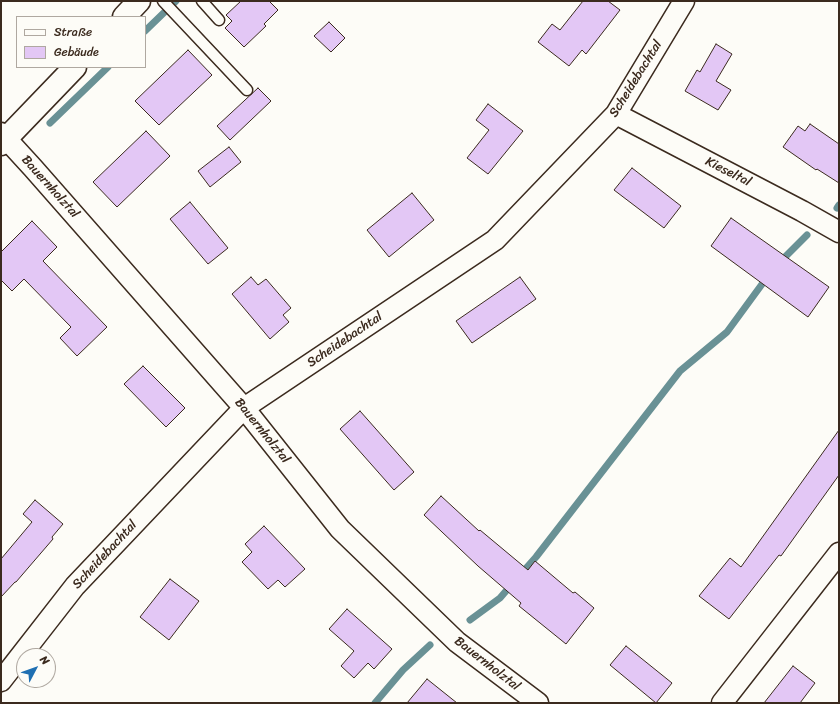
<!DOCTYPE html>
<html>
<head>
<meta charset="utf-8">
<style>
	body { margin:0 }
	#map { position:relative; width:840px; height:704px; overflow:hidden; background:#fdfcf7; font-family:Sriracha,sans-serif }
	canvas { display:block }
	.frame { position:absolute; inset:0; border:2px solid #3b2a1e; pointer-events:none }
	.legend { position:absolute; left:16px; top:16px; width:130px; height:52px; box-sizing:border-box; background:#fdfcf7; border:1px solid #afa8a0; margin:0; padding:5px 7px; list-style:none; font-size:12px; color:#3b2a1e }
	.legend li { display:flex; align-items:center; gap:8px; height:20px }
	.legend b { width:20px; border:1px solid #afa8a0 }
	.north { position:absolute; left:16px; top:648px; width:40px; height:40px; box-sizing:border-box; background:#fdfcf7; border:1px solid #afa8a0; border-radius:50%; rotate:49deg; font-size:11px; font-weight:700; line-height:16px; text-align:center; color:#3b2a1e }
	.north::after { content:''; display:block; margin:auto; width:14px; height:18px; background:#1f6fb2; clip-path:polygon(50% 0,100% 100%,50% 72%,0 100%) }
</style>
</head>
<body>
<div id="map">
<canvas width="840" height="704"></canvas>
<div class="frame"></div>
<ul class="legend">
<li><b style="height:5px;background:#fdfcf7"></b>Straße</li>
<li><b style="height:11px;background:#e3c7f5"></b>Gebäude</li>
</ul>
<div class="north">N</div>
</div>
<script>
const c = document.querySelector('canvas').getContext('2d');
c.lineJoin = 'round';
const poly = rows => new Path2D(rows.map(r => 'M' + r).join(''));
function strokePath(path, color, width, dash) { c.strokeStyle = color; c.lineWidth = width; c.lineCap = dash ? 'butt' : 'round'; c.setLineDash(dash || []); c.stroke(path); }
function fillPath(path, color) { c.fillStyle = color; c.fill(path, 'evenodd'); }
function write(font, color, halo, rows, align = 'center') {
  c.font = font + ' Sriracha,sans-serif'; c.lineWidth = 3; c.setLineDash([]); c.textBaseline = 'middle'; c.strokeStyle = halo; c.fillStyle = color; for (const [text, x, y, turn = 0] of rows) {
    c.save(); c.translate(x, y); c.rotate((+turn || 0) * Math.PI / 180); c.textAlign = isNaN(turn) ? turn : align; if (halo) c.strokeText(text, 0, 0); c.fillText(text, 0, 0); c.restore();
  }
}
strokePath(poly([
	[145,31,176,1],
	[50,123,108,67],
	[837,208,839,205],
	[780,262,807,235],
	[520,575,536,557,680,371,727,332,768,276],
	[470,620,500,598,512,584],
	[375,703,403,670,430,645]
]), '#699195', 7);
const building = poly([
	[241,1,269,1,278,10,264,24,266,26,244,47,225,28,232,21,226,15,241,1],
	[583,1,608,1,620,10,586,54,582,50,569,66,538,42,552,24,560,30,583,1],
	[329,22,345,38,331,52,314,36,329,22],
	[716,44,732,54,716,81,731,90,718,110,685,91,697,70,700,72,716,44],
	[188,50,212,75,159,125,135,101,188,50],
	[258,88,271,101,230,140,217,126,258,88],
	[488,104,523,131,488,174,467,158,489,130,476,120,488,104],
	[810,124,839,144,839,183,817,169,816,170,783,147,798,126,805,131,810,124],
	[146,131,170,156,117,207,93,182,146,131],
	[229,147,241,162,210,187,198,171,229,147],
	[632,168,681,206,664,228,614,190,632,168],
	[412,193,434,220,389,257,367,230,412,193],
	[190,202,228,248,208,264,170,219,190,202],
	[731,218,829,287,808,317,711,246,731,218],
	[32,221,57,247,43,261,107,327,77,356,60,338,71,327,24,279,12,291,1,280,1,252,32,221],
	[251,277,258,285,266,279,291,308,283,315,289,322,270,339,232,294,251,277],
	[520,277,536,299,472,343,456,321,520,277],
	[143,366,185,408,166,427,124,384,143,366],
	[360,411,414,472,394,490,340,429,360,411],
	[839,430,839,475,781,556,779,555,729,619,699,596,730,558,741,567,839,430],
	[441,496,479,531,480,530,528,570,535,561,573,593,575,592,594,608,566,644,519,606,521,603,478,566,424,515,441,496],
	[35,500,63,524,52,537,53,539,16,582,15,582,1,597,1,559,32,522,23,514,35,500],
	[264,526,305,569,285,587,278,580,268,589,242,562,252,552,245,544,264,526],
	[170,579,199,601,169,640,140,617,170,579],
	[347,609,392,649,374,669,368,663,354,678,341,666,354,651,329,629,347,609],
	[626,646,672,683,656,703,610,665,626,646],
	[793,666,815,683,800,703,764,703,793,666],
	[427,679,457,703,407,703,427,679]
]);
fillPath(building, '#e3c7f5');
strokePath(building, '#3b2a1e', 1);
const service = poly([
	[163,1,247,90],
	[202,1,219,20]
]);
const minor = poly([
	[616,114,802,211,839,232],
	[1,133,33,168,244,408,340,529,457,642,538,703],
	[1,681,75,586,244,408,495,240,616,114,684,1],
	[722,703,839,553]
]);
const tertiary = poly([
	[124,17,139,1],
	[1,144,75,67]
]);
strokePath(service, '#3b2a1e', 13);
strokePath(minor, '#3b2a1e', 23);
strokePath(tertiary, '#3b2a1e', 25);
strokePath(service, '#fdfcf7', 10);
strokePath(minor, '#fdfcf7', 20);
strokePath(tertiary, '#fdfcf7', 22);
write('13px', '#3b2a1e', '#fdfcf7', [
	["Scheidebachtal",636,79,-58],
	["Kieseltal",728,172,27],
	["Bauernholztal",50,187,48],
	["Scheidebachtal",345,340,-34],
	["Bauernholztal",262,431,51],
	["Scheidebachtal",105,555,-47],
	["Bauernholztal",487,664,38]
]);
</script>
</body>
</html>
